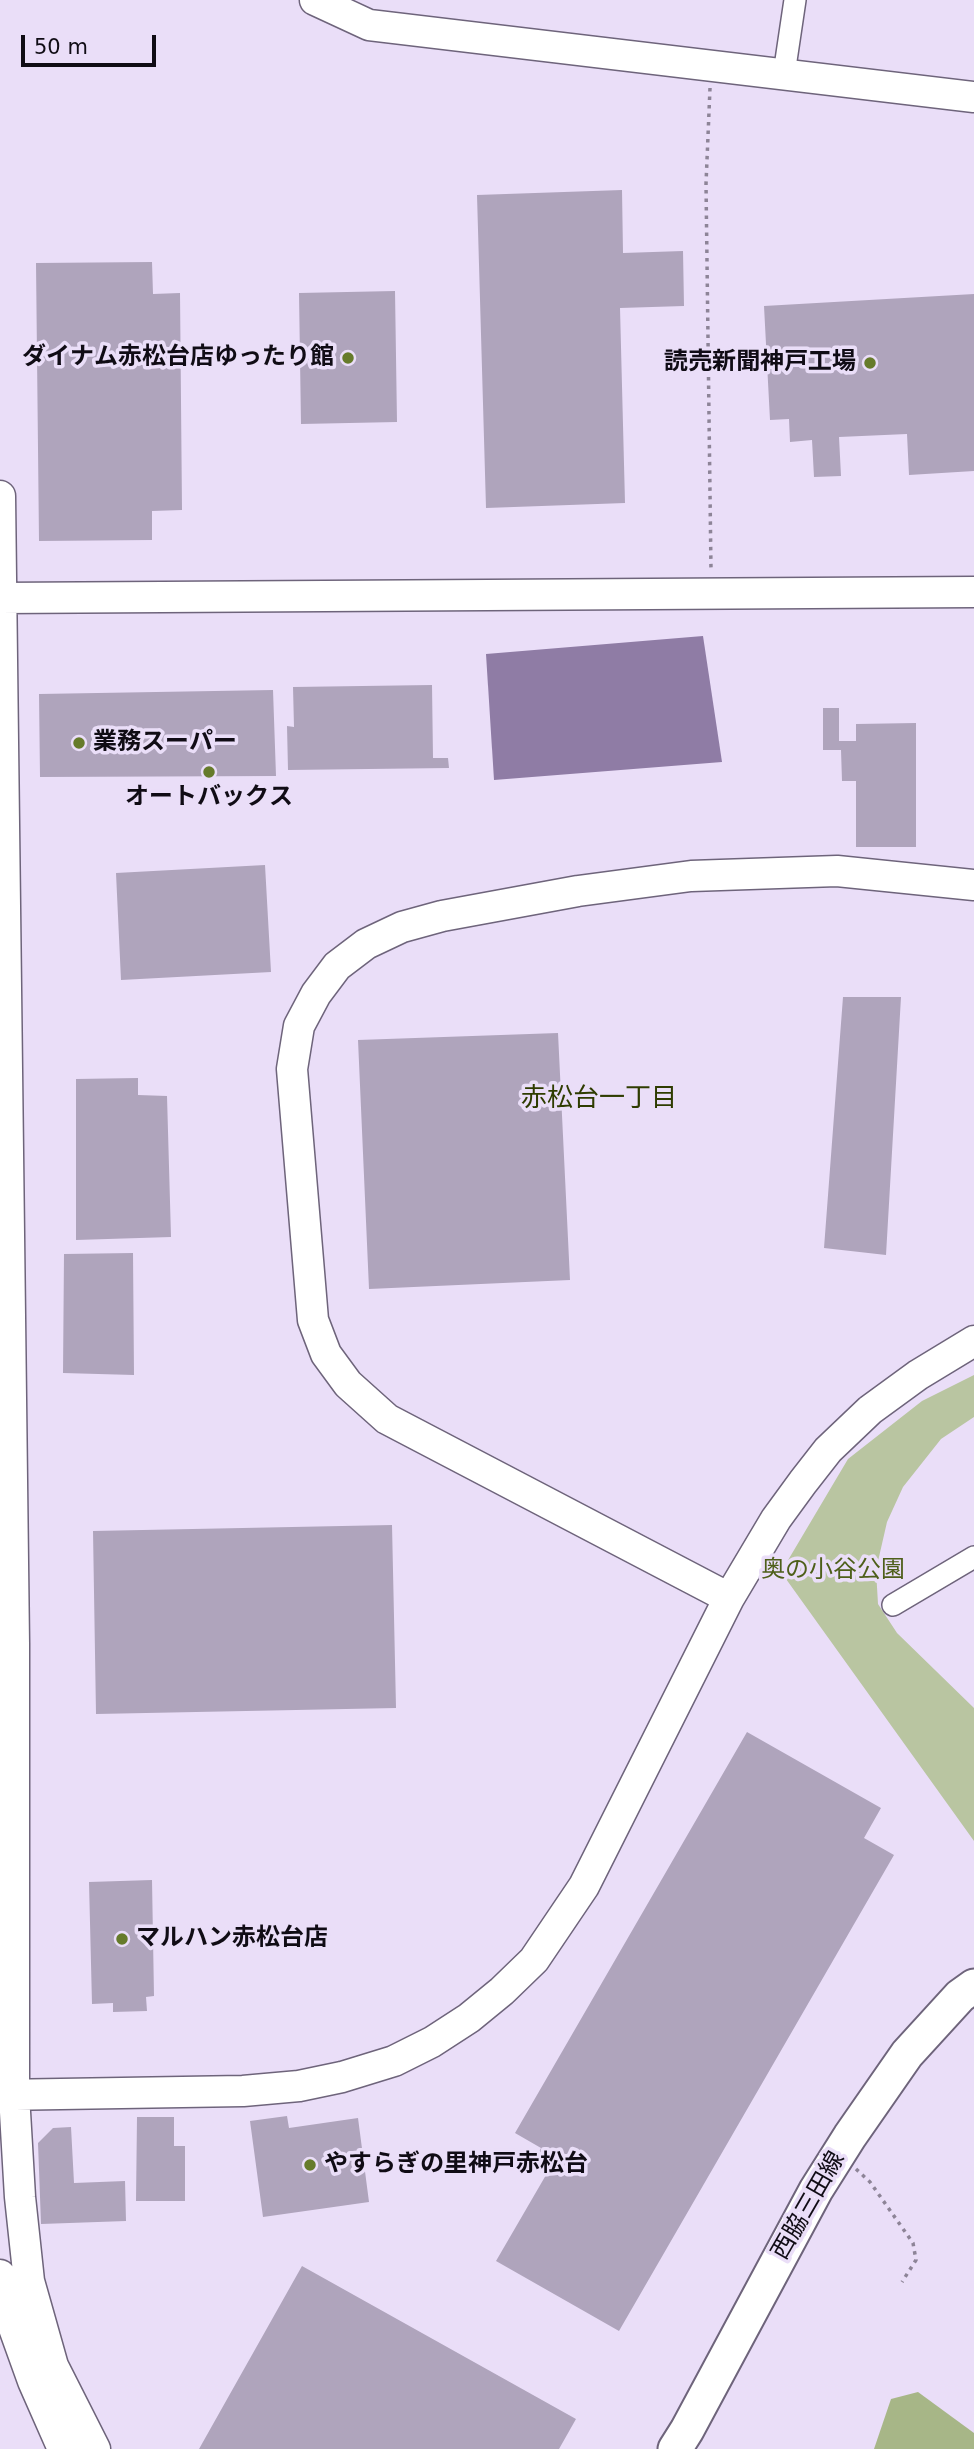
<!DOCTYPE html>
<html>
<head>
<meta charset="utf-8">
<style>
	body { margin:0 }
	#map { position:relative; width:974px; height:2449px; overflow:hidden; background:#eadef8; font-family:"DejaVu Sans",sans-serif }
	canvas { display:block }
	.scale { position:absolute; left:21px; top:35px; width:135px; height:32px; box-sizing:border-box; border:4px solid #100c15; border-top:0; padding-left:9px; font-size:21px; line-height:24px; white-space:nowrap; color:#100c15; -webkit-text-stroke:5px #eadef8; paint-order:stroke }
</style>
</head>
<body>
<div id="map">
<canvas width="974" height="2449"></canvas>
<div class="scale">50 m</div>
</div>
<script>
const c = document.querySelector('canvas').getContext('2d');
c.lineJoin = 'round';
function fillPath(path, color) { c.fillStyle = color; c.fill(path, 'evenodd'); }
const poly = rows => new Path2D(rows.map(r => 'M' + r).join(''));
function strokePath(path, color, width, dash) { c.strokeStyle = color; c.lineWidth = width; c.lineCap = dash ? 'butt' : 'round'; c.setLineDash(dash || []); c.stroke(path); }
function write(font, color, halo, rows, align = 'center') {
  c.font = font + ' "DejaVu Sans","Noto Sans JP",sans-serif'; c.lineWidth = 7; c.setLineDash([]); c.textBaseline = 'middle'; c.strokeStyle = halo; c.fillStyle = color; for (const [text, x, y, turn = 0] of rows) {
    c.save(); c.translate(x, y); c.rotate((+turn || 0) * Math.PI / 180); c.textAlign = isNaN(turn) ? turn : align; if (halo) c.strokeText(text, 0, 0); c.fillText(text, 0, 0); c.restore();
  }
}
fillPath(poly([
	[974,1375,974,1417,941,1439,903,1487,887,1522,876,1570,878,1604,897,1633,974,1708,974,1841,781,1572,848,1459,922,1401]
]), '#b9c5a1');
fillPath(poly([
	[918,2392,974,2433,974,2449,874,2449,891,2399]
]), '#a7b687');
fillPath(poly([
	[703,636,722,762,494,780,486,654]
]), '#8f7ca5');
fillPath(poly([
	[622,190,623,253,683,251,684,306,620,308,625,503,486,508,477,195],
	[152,262,153,294,180,293,182,510,152,511,152,540,39,541,36,263],
	[395,291,397,422,301,424,299,293],
	[974,294,974,471,909,475,907,434,839,437,841,476,814,477,812,440,790,442,789,419,770,420,764,306],
	[432,685,433,758,448,758,449,768,288,770,287,726,294,727,293,687],
	[273,690,276,776,40,777,39,694],
	[823,708,839,708,839,741,856,741,856,724,916,723,916,847,856,847,856,781,842,781,841,750,823,750],
	[265,865,271,972,121,980,116,873],
	[843,997,901,997,886,1255,824,1248],
	[558,1033,570,1280,369,1289,358,1040],
	[138,1078,138,1095,167,1096,171,1237,76,1240,76,1079],
	[133,1253,134,1375,63,1373,64,1254],
	[392,1525,396,1708,96,1714,93,1531],
	[747,1732,881,1808,864,1838,894,1855,619,2331,496,2261,546,2175,531,2167,541,2148,515,2133],
	[152,1880,154,1996,146,1997,147,2011,113,2012,113,2003,92,2004,89,1882],
	[287,2116,289,2128,358,2118,369,2202,263,2217,250,2121],
	[137,2117,174,2117,174,2146,185,2146,185,2201,136,2201],
	[71,2127,74,2183,125,2181,126,2221,41,2224,38,2143,53,2128],
	[302,2266,576,2419,559,2449,199,2449]
]), '#afa4bc');
const street = poly([
	[784,74,795,0],
	[893,1605,974,1557]
]);
const secondary = poly([
	[315,0,369,25,974,97],
	[0,496,14,1643,14,2095,20,2197,29,2281,53,2366,95,2449],
	[0,598,974,592],
	[729,1598,387,1419,348,1384,326,1354,313,1320,292,1069,299,1026,316,994,337,966,366,944,402,927,442,916,578,891,691,876,837,871,974,885],
	[0,2095,243,2091,299,2086,342,2077,394,2061,432,2042,469,2018,502,1991,534,1960,584,1886,729,1598,776,1519,803,1482,828,1450,870,1410,918,1375,974,1341],
	[0,2275,6,2306,33,2381,63,2449]
]);
const primary = poly([
	[675,2449,687,2430,816,2190,850,2136,907,2054,960,1996,974,1986]
]);
strokePath(street, '#6e647b', 24);
strokePath(secondary, '#6e647b', 33);
strokePath(primary, '#6e647b', 37);
strokePath(poly([
	[710,88,706,184,711,570],
	[856,2169,870,2182,913,2243,916,2260,902,2282]
]), '#8d8497', 3.5, [3.5, 5]);
strokePath(street, '#fff', 21);
strokePath(secondary, '#fff', 30);
strokePath(primary, '#fff', 33);
for (const [x, y, r, color] of [
	[348,358,7,"#667b2b"],
	[870,363,7,"#667b2b"],
	[79,743,7,"#667b2b"],
	[209,772,7,"#667b2b"],
	[122,1939,7,"#667b2b"],
	[310,2165,7,"#667b2b"]
]) { const dot = new Path2D(); dot.arc(x, y, r, 0, 2 * Math.PI); c.fillStyle = color; c.fill(dot); strokePath(dot, '#eadef8', 2.5); }
write('bold 24px', '#100c15', '#eadef8', [
	["ダイナム赤松台店ゆったり館",334,358,"right"],
	["読売新聞神戸工場",856,363,"right"],
	["業務スーパー",93,743],
	["オートバックス",209,798,"center"],
	["マルハン赤松台店",136,1939],
	["やすらぎの里神戸赤松台",324,2165]
], 'left');
write('24px', '#4e5f1a', '#eadef8', [
	["奥の小谷公園",833,1571]
]);
write('24px', '#100c15', '#eadef8', [
	["西脇三田線",809,2206,-60]
]);
write('26px', '#2f3c01', '#eadef8', [
	["赤松台一丁目",599,1099]
]);
</script>
</body>
</html>
